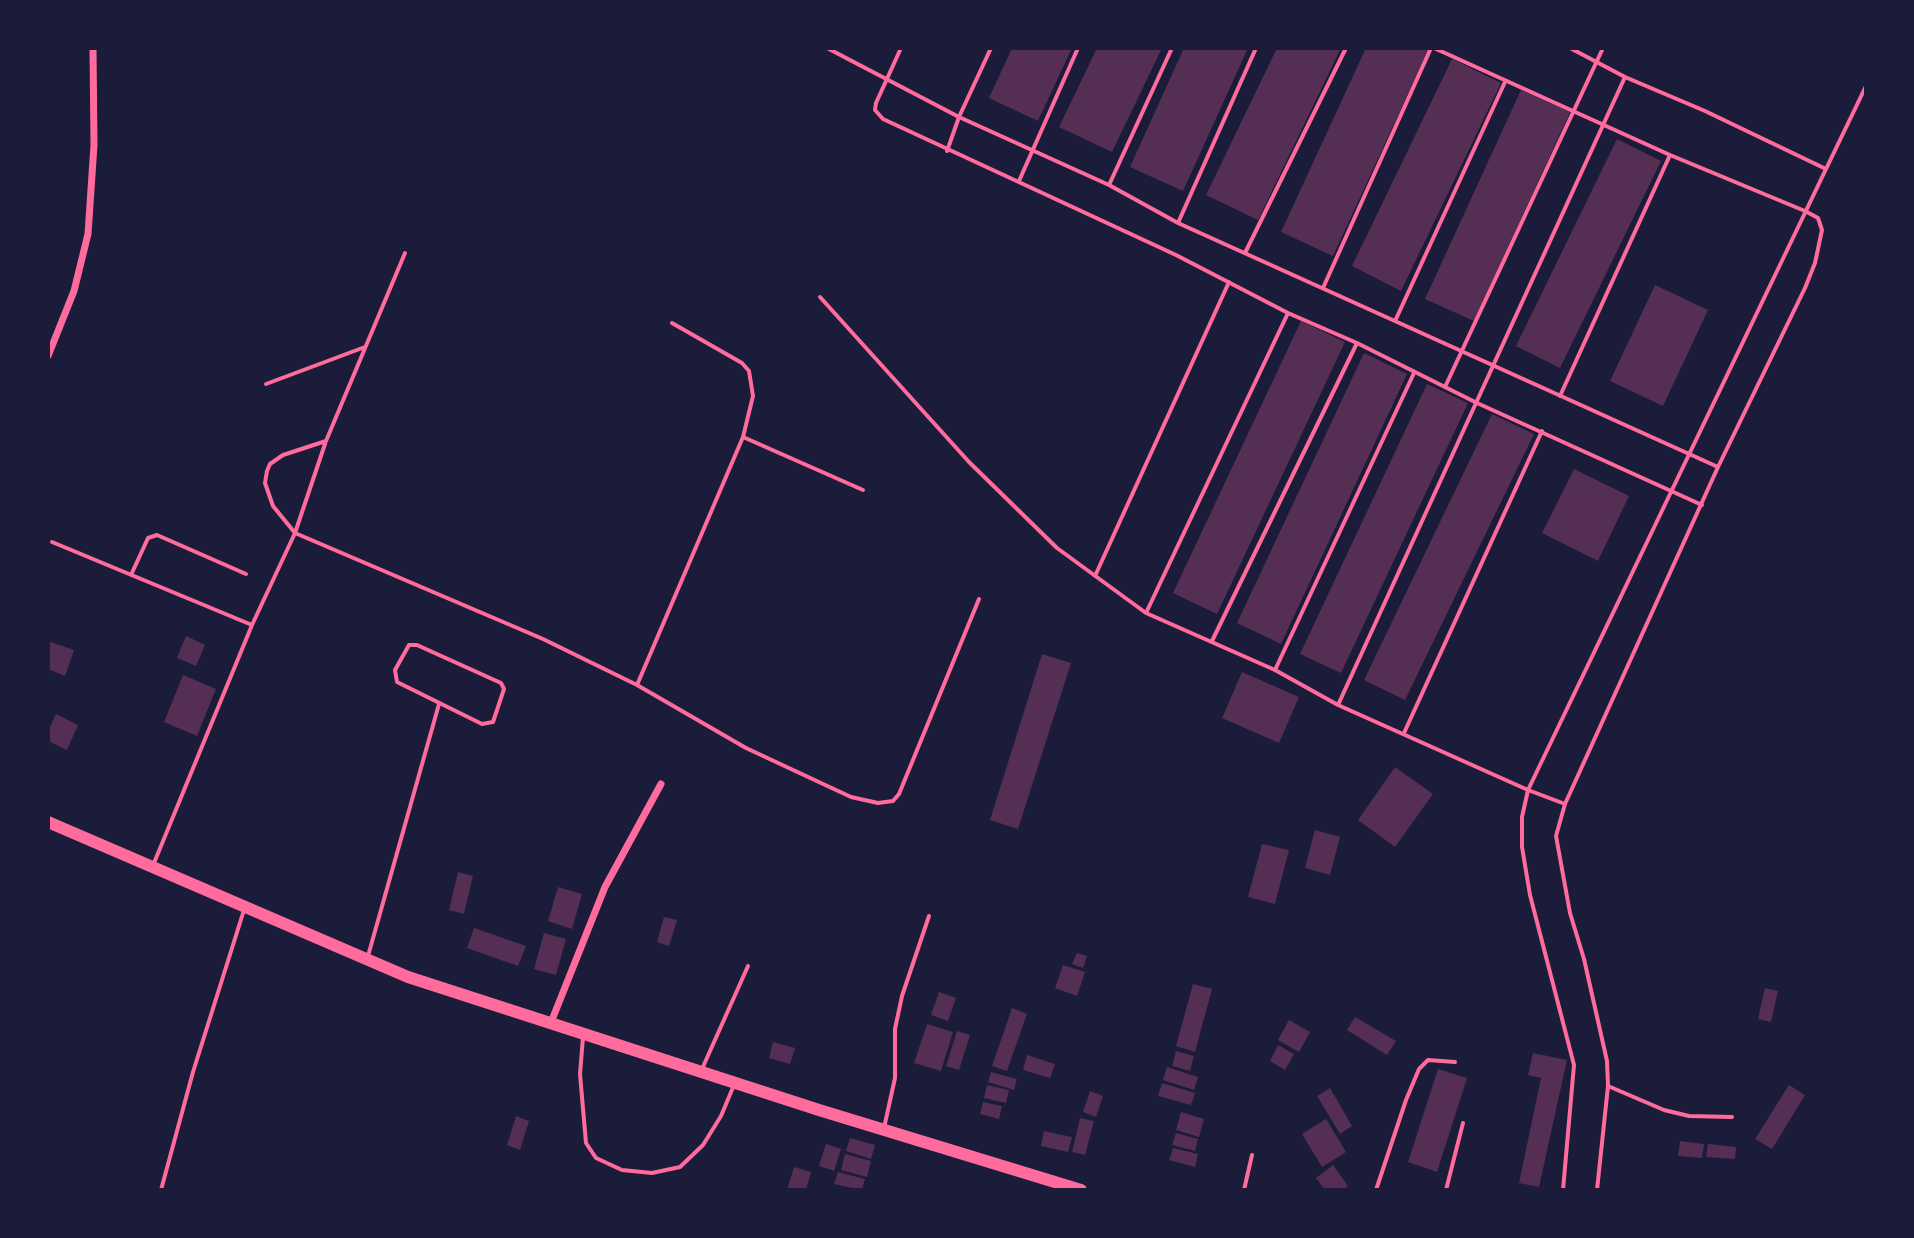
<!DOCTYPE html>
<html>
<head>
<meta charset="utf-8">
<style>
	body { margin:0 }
	#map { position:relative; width:1914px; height:1238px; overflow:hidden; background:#1b1b3a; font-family:"Exo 2",sans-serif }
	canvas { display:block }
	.frame { position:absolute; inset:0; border:50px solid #1b1b3a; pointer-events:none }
</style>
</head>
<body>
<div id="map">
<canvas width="1914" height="1238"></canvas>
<div class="frame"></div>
</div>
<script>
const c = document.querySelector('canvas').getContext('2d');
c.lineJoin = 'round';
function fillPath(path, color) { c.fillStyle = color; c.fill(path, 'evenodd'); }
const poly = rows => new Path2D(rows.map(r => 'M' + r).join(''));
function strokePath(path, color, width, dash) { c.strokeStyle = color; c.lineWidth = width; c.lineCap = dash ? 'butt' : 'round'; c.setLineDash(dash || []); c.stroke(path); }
fillPath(poly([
	[1012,48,1072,48,1038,121,989,98],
	[1097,48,1162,48,1112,152,1059,127],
	[1184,48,1248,48,1183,191,1130,167],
	[1277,48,1341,48,1258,220,1206,195],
	[1366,48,1429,48,1333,256,1281,232],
	[1452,59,1501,83,1401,291,1352,266],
	[1521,90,1570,112,1474,321,1425,299],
	[1617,139,1661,161,1560,368,1516,346],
	[1655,285,1708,310,1663,406,1610,381],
	[1301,321,1345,342,1217,614,1173,593],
	[1364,353,1407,374,1281,644,1237,623],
	[1427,384,1468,403,1341,673,1300,654],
	[1492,414,1534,434,1405,700,1364,680],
	[1574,469,1629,496,1598,561,1542,533],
	[186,636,205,645,196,666,177,658],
	[48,641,74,650,65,676,48,669],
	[1042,654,1071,663,1018,829,990,820],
	[1242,672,1299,697,1279,743,1222,718],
	[183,675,216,689,197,736,164,722],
	[56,714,78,725,67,750,48,741,48,731],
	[1395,767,1433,794,1395,847,1358,820],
	[1315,830,1340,837,1330,875,1305,868],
	[1262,844,1289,850,1275,904,1248,897],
	[458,872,473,876,464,914,449,910],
	[558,887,582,894,572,929,548,921],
	[664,917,677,920,669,946,657,942],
	[474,928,526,946,518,966,467,948],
	[544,933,566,939,556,975,534,969],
	[1077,953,1087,956,1083,968,1072,964],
	[1063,965,1085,972,1077,996,1055,988],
	[1193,984,1212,989,1195,1052,1176,1046],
	[1765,988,1778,991,1771,1022,1758,1019],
	[939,992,956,998,948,1021,931,1015],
	[1012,1008,1027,1014,1007,1071,992,1066],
	[1355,1017,1396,1041,1387,1055,1347,1030],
	[1289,1020,1310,1032,1299,1052,1278,1040],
	[927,1024,953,1032,941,1071,914,1063],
	[957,1031,970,1035,959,1070,946,1066],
	[773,1042,795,1048,790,1064,769,1058],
	[1278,1045,1294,1054,1285,1070,1270,1061],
	[1176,1051,1194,1056,1190,1071,1172,1066],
	[1533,1053,1567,1060,1539,1187,1519,1183,1541,1078,1528,1075],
	[1027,1055,1055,1064,1050,1078,1023,1070],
	[1167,1067,1198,1077,1194,1090,1163,1080],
	[1438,1069,1467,1078,1437,1172,1408,1162],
	[991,1072,1017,1079,1014,1090,988,1082],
	[1162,1083,1195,1093,1191,1105,1158,1096],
	[987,1085,1009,1090,1006,1103,984,1098],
	[1789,1085,1805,1095,1772,1149,1755,1139],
	[1330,1088,1352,1126,1340,1134,1317,1096],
	[1090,1091,1103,1096,1096,1117,1083,1112],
	[983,1102,1002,1106,999,1119,980,1114],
	[1181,1112,1204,1119,1199,1137,1176,1130],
	[516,1116,529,1121,520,1150,507,1145],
	[1080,1118,1094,1121,1085,1155,1072,1152],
	[1326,1119,1346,1152,1322,1167,1302,1134],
	[1044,1131,1072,1137,1068,1152,1041,1146],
	[1176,1133,1198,1139,1195,1151,1172,1145],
	[850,1138,875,1145,871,1159,846,1151],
	[1680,1141,1704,1144,1702,1158,1678,1156],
	[826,1144,841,1149,834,1171,819,1166],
	[1708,1144,1736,1147,1735,1159,1706,1157],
	[1173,1148,1198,1154,1195,1167,1169,1160],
	[845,1154,871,1161,867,1177,841,1170],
	[1333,1165,1348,1186,1343,1190,1325,1190,1316,1178],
	[794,1167,811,1172,806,1190,787,1190],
	[838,1172,865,1179,862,1190,834,1184]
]), '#542f53');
strokePath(poly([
	[827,48,959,117,1109,185,1178,223,1718,467],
	[901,48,876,103,875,110,883,119,1176,255,1288,313,1357,343,1477,403,1702,505],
	[1434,48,1670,155,1805,211,1818,218,1822,230,1815,263,1805,288,1718,467,1565,804,1556,836,1570,913,1584,959,1607,1061,1608,1086,1597,1190],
	[1570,48,1625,77,1705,111,1826,169,1866,86],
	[947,151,959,117,991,48],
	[1019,181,1078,48],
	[1109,185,1172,48],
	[1178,223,1256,48],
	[1245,253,1346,48],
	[1323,288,1431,48],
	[820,297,969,462,1057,548,1146,613,1275,670,1338,705,1528,790,1565,804],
	[1396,319,1505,82],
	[266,384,365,347],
	[1445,387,1603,48],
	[1560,396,1670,155],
	[743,437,863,490],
	[326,441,283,455,270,464,267,471,265,483,273,506,295,533,326,441,405,253],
	[52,542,252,625],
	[131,575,148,538,157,535,246,574],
	[1095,576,1229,282],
	[1146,613,1288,313],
	[1212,641,1357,343],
	[409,645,417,645,501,683,504,689,493,722,482,724,397,682,395,670,409,645],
	[1275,670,1414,373],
	[637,685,743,437,753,396,749,371,742,363,672,323],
	[1338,705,1625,77],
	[1404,733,1542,431],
	[154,863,252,625,295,533,543,639,637,685,746,748,851,797,878,803,893,801,899,794,979,599],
	[368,956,439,704],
	[583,1037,580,1074,586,1143,596,1158,622,1170,652,1173,680,1167,703,1145,721,1116,734,1085],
	[702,1069,748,966],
	[1608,1086,1664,1110,1689,1116,1732,1117],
	[884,1128,895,1078,895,1029,902,996,929,916],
	[161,1190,193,1072,244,910],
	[1244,1190,1252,1155],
	[1376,1190,1406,1100,1419,1069,1428,1060,1455,1062],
	[1446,1190,1463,1123],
	[1563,1190,1574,1065,1530,895,1522,847,1522,817,1528,790,1826,169]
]), '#ff6b9d', 4);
strokePath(poly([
	[48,356,74,291,88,234,94,145,93,48],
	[550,1025,605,887,661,784]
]), '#ff6b9d', 7);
strokePath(poly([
	[48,822,408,977,819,1110,1081,1190]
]), '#ff6b9d', 12);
</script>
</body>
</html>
